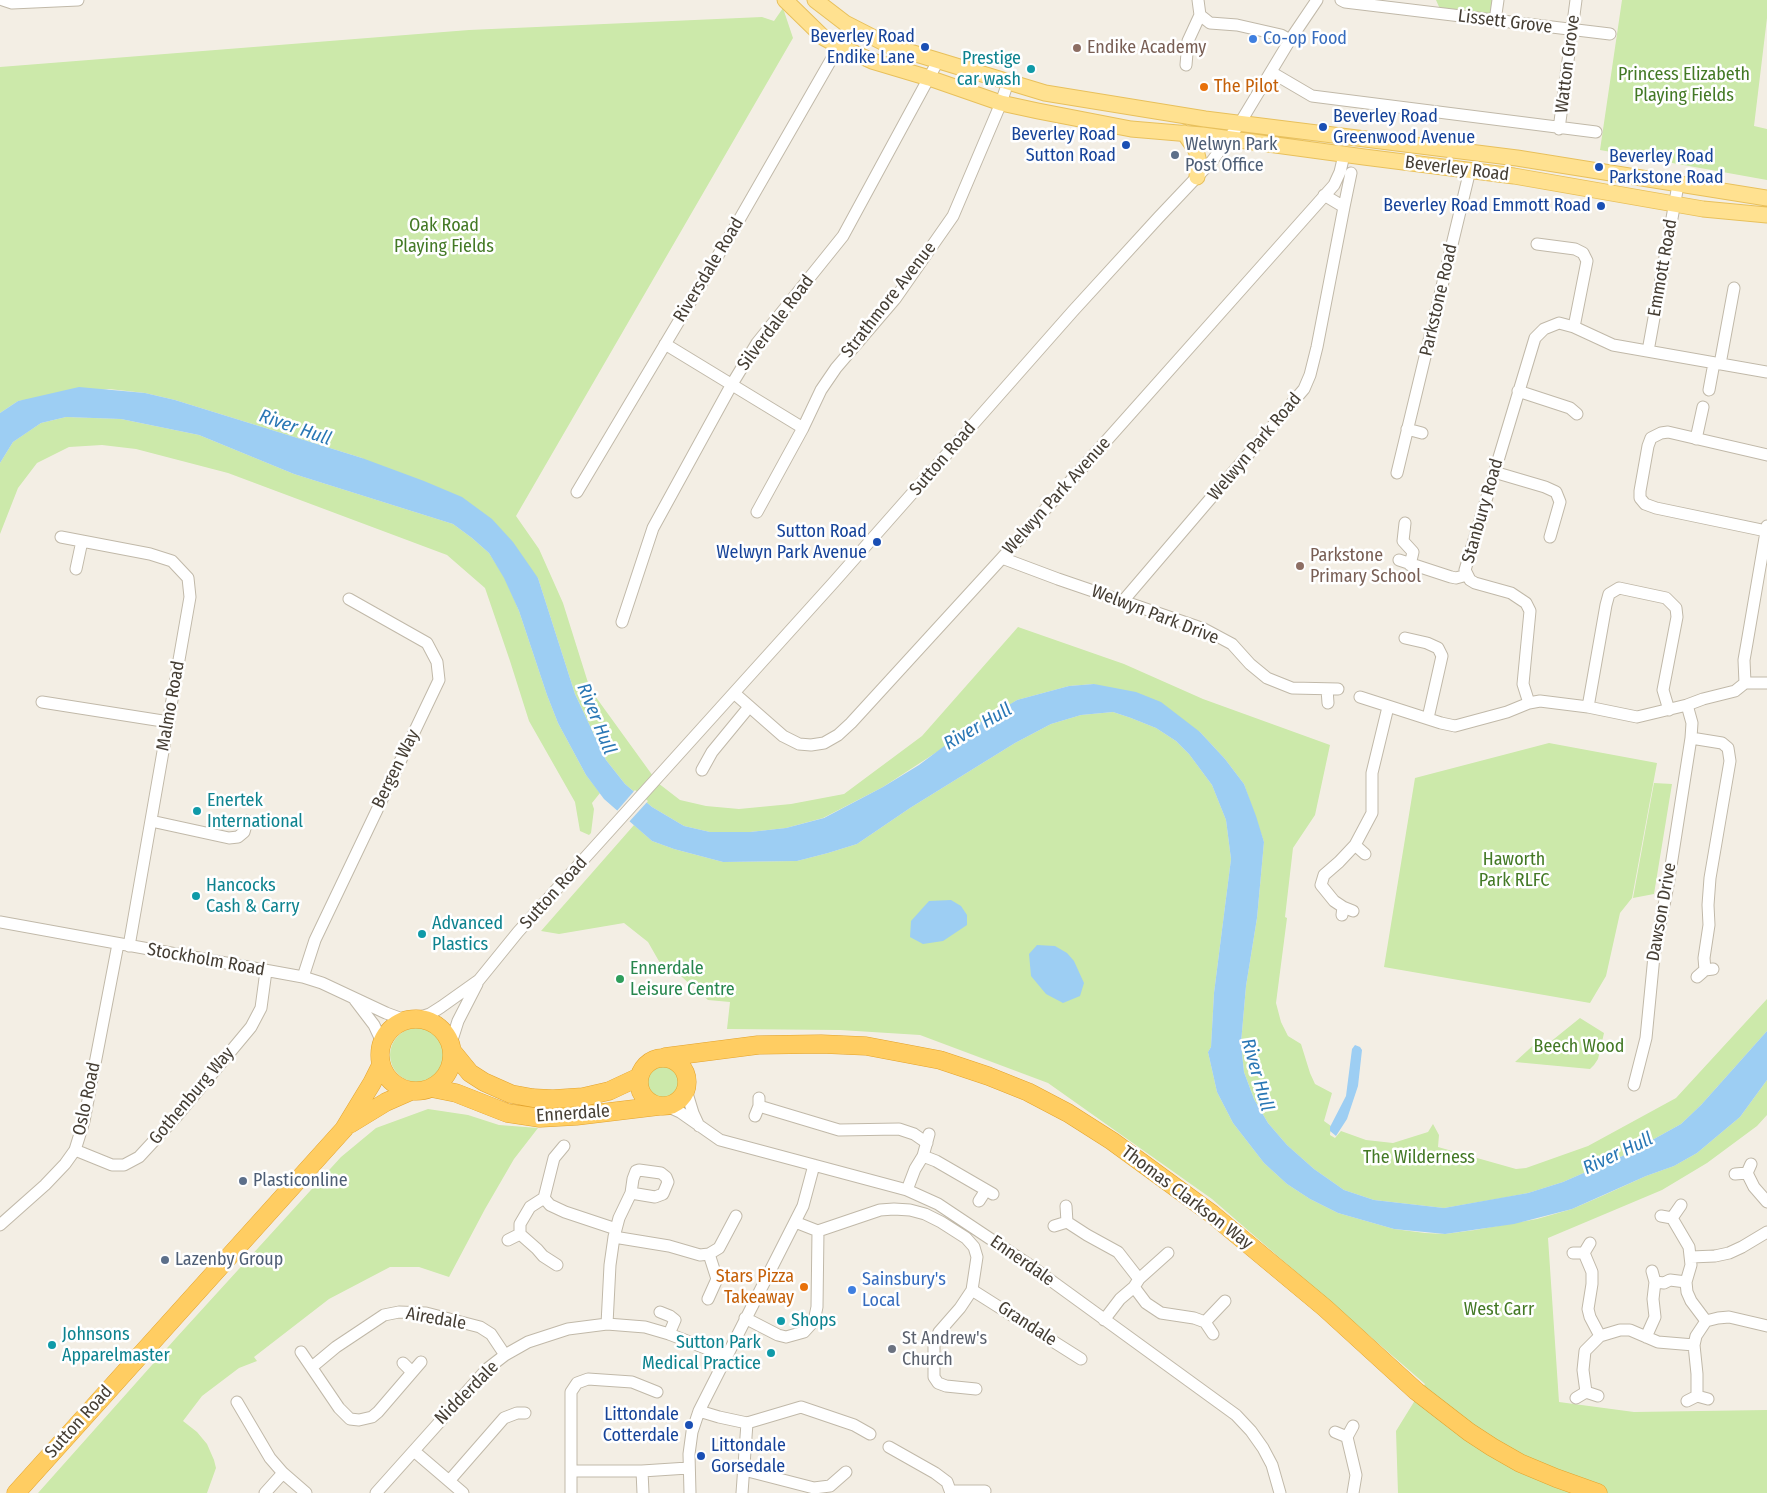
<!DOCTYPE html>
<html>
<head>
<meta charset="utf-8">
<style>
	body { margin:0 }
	canvas { display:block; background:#f3eee4 }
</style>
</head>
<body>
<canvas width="1767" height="1493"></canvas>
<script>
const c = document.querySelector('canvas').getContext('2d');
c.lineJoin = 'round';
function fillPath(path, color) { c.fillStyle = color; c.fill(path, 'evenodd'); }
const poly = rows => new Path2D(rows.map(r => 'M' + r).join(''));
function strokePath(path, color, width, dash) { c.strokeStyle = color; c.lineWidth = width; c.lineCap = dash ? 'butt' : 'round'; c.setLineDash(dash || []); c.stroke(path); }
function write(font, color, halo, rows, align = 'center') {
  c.font = font + ' "Fira Sans Condensed",sans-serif'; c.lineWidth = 5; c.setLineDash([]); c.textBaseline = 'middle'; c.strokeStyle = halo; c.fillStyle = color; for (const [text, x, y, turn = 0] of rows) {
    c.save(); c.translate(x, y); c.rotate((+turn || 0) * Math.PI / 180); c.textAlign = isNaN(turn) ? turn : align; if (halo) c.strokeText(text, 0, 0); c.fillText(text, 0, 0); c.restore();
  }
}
fillPath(poly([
	[1436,0,1495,0,1491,13,1486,15,1440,9],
	[1622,0,1767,0,1767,18,1754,126,1767,129,1767,180,1600,150],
	[783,8,793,38,516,516,539,549,563,603,590,689,658,783,680,800,706,806,739,809,791,804,844,794,922,736,1018,627,1124,664,1203,699,1330,745,1315,815,1293,848,1285,917,1287,918,1276,1003,1281,1022,1288,1036,1301,1044,1310,1073,1315,1084,1332,1093,1324,1121,1331,1126,1330,1135,1335,1138,1341,1131,1366,1140,1393,1143,1428,1132,1433,1124,1439,1135,1438,1147,1516,1169,1526,1168,1588,1146,1676,1098,1767,999,1767,1031,1701,1105,1681,1124,1627,1154,1563,1182,1528,1193,1502,1198,1444,1208,1374,1200,1344,1190,1314,1169,1287,1145,1268,1123,1254,1099,1244,1072,1241,1043,1246,986,1257,918,1264,842,1244,784,1225,759,1200,732,1094,684,1069,686,1017,700,883,787,823,818,786,828,750,832,710,832,684,826,652,807,625,784,606,760,575,694,538,578,362,458,175,400,145,393,109,389,18,401,0,413,0,67,469,30,762,17,774,21],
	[66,417,121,419,199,435,294,474,453,524,472,538,489,553,505,578,519,611,547,695,558,723,586,775,600,793,592,803,594,809,591,833,589,835,580,831,575,802,529,721,510,661,485,588,447,555,228,473,136,449,102,445,69,447,37,463,18,488,0,534,0,463,13,442,26,433,41,423],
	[1113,712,1131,718,1156,728,1176,741,1189,754,1212,785,1226,820,1231,859,1214,993,1211,1047,1208,1052,1217,1092,1233,1123,1264,1163,1287,1184,1310,1199,1338,1213,1394,1229,1425,1233,1445,1234,1475,1230,1537,1219,1572,1209,1602,1196,1646,1176,1674,1166,1697,1153,1740,1117,1767,1080,1767,1115,1757,1126,1707,1163,1662,1190,1548,1238,1559,1402,1634,1412,1767,1410,1767,1493,1398,1493,1396,1431,1425,1384,1212,1199,1048,1083,920,1035,840,1030,727,1029,730,1002,708,1000,674,970,669,975,664,970,648,942,624,923,559,934,541,931,634,825,652,841,674,849,723,862,797,861,828,853,857,844,910,808,1015,743,1051,724,1081,715],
	[1549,743,1657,763,1632,898,1620,913,1606,976,1590,1003,1384,967,1415,778],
	[1654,783,1672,784,1654,894,1633,898],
	[1580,1018,1604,1033,1598,1059,1594,1065,1590,1069,1515,1062,1539,1040,1549,1043],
	'390 1055a27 27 0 1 1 54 0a27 27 0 1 1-54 0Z',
	'645 1081a17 17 0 1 1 34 0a17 17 0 1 1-34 0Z',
	[428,1109,468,1115,499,1125,538,1128,514,1159,485,1209,449,1277,419,1267,390,1267,329,1299,254,1357,257,1361,239,1368,202,1396,183,1421,197,1432,207,1444,214,1460,216,1468,207,1493,38,1493,176,1338,341,1157,376,1128]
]), '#cce9aa');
fillPath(poly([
	[79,387,145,393,175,400,362,458,424,481,462,497,492,519,513,542,538,578,575,694,606,760,625,784,652,807,684,826,710,832,750,832,786,828,824,818,883,787,919,765,959,735,1017,700,1069,686,1094,684,1136,692,1161,702,1200,732,1225,759,1244,784,1256,816,1264,842,1257,918,1246,986,1241,1043,1244,1072,1254,1099,1268,1123,1287,1145,1314,1169,1344,1190,1374,1200,1444,1208,1528,1193,1563,1182,1627,1154,1681,1124,1701,1105,1767,1031,1767,1080,1740,1117,1697,1153,1674,1166,1646,1176,1572,1209,1514,1224,1445,1234,1394,1229,1338,1213,1310,1199,1287,1184,1264,1163,1233,1123,1217,1092,1208,1052,1211,1047,1214,993,1231,859,1226,820,1212,785,1189,754,1176,741,1156,728,1131,718,1113,712,1081,715,1051,724,1015,743,910,808,857,844,828,853,797,861,723,862,674,849,652,841,604,799,586,775,558,723,547,695,519,611,504,578,489,553,472,538,453,524,294,474,199,435,121,419,66,417,41,423,13,442,0,463,0,413,18,401],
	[951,900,961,906,967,915,967,925,943,941,923,944,910,937,911,921,929,901],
	[1037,945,1055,946,1067,953,1074,961,1084,983,1080,996,1063,1003,1046,994,1031,976,1029,954],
	[1355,1045,1360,1047,1362,1050,1358,1086,1347,1119,1336,1136,1330,1131,1330,1127,1346,1096,1352,1049]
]), '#9dcef3');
fillPath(poly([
	[635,790,648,801,628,823,616,812]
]), '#f3eee4');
const minor = poly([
	[3,0,12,3,78,0],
	[1198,0,1200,15,1210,23,1237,25,1281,35,1290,40],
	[1341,0,1345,2,1610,34],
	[1495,21,1498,0],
	[1186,65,1188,41,1200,15],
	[1271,72,1312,96,1596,132],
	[1559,129,1576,0],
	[1344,207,1351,173],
	[1537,244,1575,249,1583,253,1587,261,1574,327],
	[665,344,803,428],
	[1648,351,1678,185],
	[1720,364,1734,288],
	[1767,372,1613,345,1574,327,1559,323,1544,329,1535,338,1465,570,1470,580,1475,583,1511,593,1526,603,1530,611,1523,684,1529,703,1540,701,1588,707,1637,717,1687,705,1703,699,1735,691,1745,683,1744,660,1747,643,1767,526],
	[1709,390,1714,363],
	[1518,391,1570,408,1577,414],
	[1407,429,1422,433],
	[1696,439,1703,407],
	[1494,472,1545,487,1556,492,1560,502,1550,537],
	[1397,473,1470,170],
	[577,492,735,227,839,46],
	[757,512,803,428,821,390,836,368,895,299,953,216,1001,103,1008,82],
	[1405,523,1403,541,1413,552,1410,565],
	[1766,531,1656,508,1645,504,1640,498,1640,491,1648,446,1651,438,1661,433,1668,432,1767,455],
	[61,537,150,554,172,561,188,578,190,597,129,946],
	[1002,558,1058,579,1204,629,1232,644,1250,664,1267,678,1292,688,1338,689],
	[1399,560,1451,577,1456,578,1467,575],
	[76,569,82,541],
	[1123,601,1304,389,1310,375,1317,347,1344,207,1324,195],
	[622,622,653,528,732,384,757,343,843,236,938,61],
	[1405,638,1427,643,1438,648,1442,656,1428,718],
	[1745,683,1767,683],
	[1327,689,1328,703],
	[734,693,783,736,799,744,811,745,824,743,838,735,851,723,1002,558,1334,185,1340,172,1344,155],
	[1360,697,1441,723,1455,726,1507,712,1529,703],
	[42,702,169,722],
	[1687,705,1692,723,1691,738,1722,743,1728,748,1730,761,1710,878,1708,905,1709,925,1704,958,1705,970],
	[1588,707,1606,605,1609,594,1619,588,1666,598,1676,608,1677,617,1663,690,1669,710],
	[702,770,712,752,749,707],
	[151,821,229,838,238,837,244,832,247,821],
	[1355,845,1365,854],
	[1343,907,1334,901,1321,885,1324,875,1339,862,1355,845,1372,813,1372,773,1388,707],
	[1342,915,1343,907,1353,911],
	[0,922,303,977,322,983,386,1013,405,1020],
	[303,977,315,940,439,680,437,662,427,643,349,599],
	[1697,977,1705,970,1713,969],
	[355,1000,374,1025,382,1042],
	[417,1018,430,1014,441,1007,479,980,518,932,834,582,1073,311,1159,217,1212,161,1240,123,1290,40,1317,0],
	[451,1043,458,1021,477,984],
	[1634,1085,1646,1038,1654,956,1668,885,1691,738],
	[686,1090,693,1113,699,1126],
	[667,1106,680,1112,720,1140,907,1190,938,1204,1031,1266,1236,1415,1251,1431,1263,1448,1272,1465,1280,1493],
	[759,1106,839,1130,899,1129,914,1134,927,1143],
	[755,1116,759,1106,759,1098],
	[75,1150,112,1165,124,1165,139,1157,176,1117,251,1027,261,1008,266,971],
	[923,1156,936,1161,993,1194],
	[1747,1173,1754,1187,1767,1202],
	[1735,1174,1747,1173,1751,1164],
	[907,1190,915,1169,923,1156,929,1134],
	[544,1198,550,1205,565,1212,616,1229],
	[979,1201,986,1190],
	[1661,1216,1672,1218,1681,1205],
	[1672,1218,1689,1247,1691,1265,1686,1282,1687,1292,1691,1301,1706,1321],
	[795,1222,818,1231,880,1210,894,1209,910,1210,925,1214,941,1222,966,1238,974,1247,977,1257,972,1290,960,1308,939,1332,934,1344,934,1377,938,1383,946,1386,976,1389],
	[1067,1222,1087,1235,1118,1252,1139,1279],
	[0,1225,45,1185,65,1164,75,1150,84,1121,118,944],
	[1054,1226,1067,1222,1066,1206],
	[520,1234,520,1224,530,1207,544,1198,554,1158,564,1146],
	[614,1237,669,1246,700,1255,709,1254,719,1248,736,1216],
	[508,1240,520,1234,537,1249,543,1256,557,1265],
	[1573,1253,1584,1253,1590,1243],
	[1584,1253,1592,1272,1592,1284,1588,1309,1590,1317,1600,1336],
	[1691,1257,1715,1256,1729,1253,1742,1247,1767,1232],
	[1655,1282,1664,1283,1670,1280,1686,1282],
	[1134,1287,1146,1303,1161,1313,1194,1318,1205,1322,1225,1301],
	[972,1290,1081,1359],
	[708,1299,717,1279,709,1254],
	[660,1312,670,1316,675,1320,669,1334],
	[745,1318,778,1335,786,1337,804,1332,814,1321,817,1307,818,1231],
	[1104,1320,1120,1299,1134,1287,1139,1279,1168,1253],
	[1205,1322,1213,1334],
	[607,1324,610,1265,614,1237,619,1218,631,1193,633,1179,636,1171,639,1170,661,1173,666,1177,668,1182,663,1194,655,1197,631,1193],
	[1646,1337,1655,1317,1653,1299,1655,1282,1652,1271],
	[1694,1345,1697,1374,1697,1396],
	[301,1352,339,1408,350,1419,359,1420,372,1417,378,1412,421,1362],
	[403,1363,412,1372],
	[312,1367,336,1347,384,1315,399,1312,426,1313,480,1327,491,1334,505,1355],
	[1586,1392,1583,1370,1585,1351,1600,1336,1620,1330,1630,1330,1658,1342,1694,1345,1696,1336,1706,1321,1718,1318,1729,1317,1767,1326],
	[1576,1398,1586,1392,1598,1396],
	[1687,1401,1697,1396,1708,1399],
	[237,1402,270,1458,283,1473,306,1493],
	[699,1411,719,1417,747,1423,801,1407,854,1425,870,1434],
	[1335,1432,1347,1437,1353,1426],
	[1347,1437,1356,1475,1353,1493],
	[889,1447,935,1473,947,1482,951,1493],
	[414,1451,463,1493],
	[744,1470,814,1488,830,1486,846,1472],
	[571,1471,642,1471,688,1468],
	[642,1471,643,1493],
	[449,1481,504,1418,517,1413,525,1413],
	[951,1491,985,1491],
	[265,1493,283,1473],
	[376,1493,487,1369,505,1355,528,1342,568,1329,607,1324,645,1327,669,1334,726,1356],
	[571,1493,571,1392,577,1383,588,1379,632,1382,657,1392],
	[690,1493,689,1454,692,1432,699,1411,803,1206,814,1165],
	[742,1493,747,1423]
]);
const major = poly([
	[785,0,824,38,839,46,872,61,929,78,1001,103,1038,111,1131,129,1202,135,1364,157,1514,176,1703,209,1767,215],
	[815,0,845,23,890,46,1045,93,1205,119,1517,158,1767,198],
	[1184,133,1196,150,1198,158,1197,177]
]);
const highway = poly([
	'380 1055a36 36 0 1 1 72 0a36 36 0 1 1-72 0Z',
	[452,1051,470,1073,484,1082,511,1094,533,1098,553,1099,583,1097,609,1091,639,1077],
	[665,1057,758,1045,821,1044,866,1046,940,1060,988,1076,1028,1092,1068,1113,1112,1141,1212,1214,1325,1308,1416,1391,1469,1432,1492,1447,1520,1463,1556,1478,1598,1493],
	'639 1082a24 24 0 1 1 48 0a24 24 0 1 1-48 0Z',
	[431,1088,456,1093,507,1113,540,1118,576,1116,659,1106],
	[350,1124,386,1102,411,1091],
	[16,1493,344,1129,372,1083,381,1065]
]);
strokePath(minor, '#c1b9a9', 13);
strokePath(major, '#e8c05c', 17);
strokePath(highway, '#e3a32d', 19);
strokePath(minor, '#fff', 11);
strokePath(major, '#ffe190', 15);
strokePath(highway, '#ffcd62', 18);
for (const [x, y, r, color] of [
	[1253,39,5,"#3f7fe0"],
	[925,47,5,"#1a4fb4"],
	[1077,48,5,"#8d6e63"],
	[1031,69,5,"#0f9aa8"],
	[1204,87,5,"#e8710a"],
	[1323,127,5,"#1a4fb4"],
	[1126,145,5,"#1a4fb4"],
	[1175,155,5,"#5c6f8a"],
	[1599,167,5,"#1a4fb4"],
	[1601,206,5,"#1a4fb4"],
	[877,542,5,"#1a4fb4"],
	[1300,566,5,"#8d6e63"],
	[197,811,5,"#0f9aa8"],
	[196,896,5,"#0f9aa8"],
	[422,934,5,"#0f9aa8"],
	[620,979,5,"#2e9e5b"],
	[243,1181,5,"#5c6f8a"],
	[165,1260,5,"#5c6f8a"],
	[804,1287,5,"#e8710a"],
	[852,1290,5,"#3f7fe0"],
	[781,1321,5,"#0f9aa8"],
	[52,1345,5,"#0f9aa8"],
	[892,1349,5,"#6b7280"],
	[771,1353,5,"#0f9aa8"],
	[689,1425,5,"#1a4fb4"],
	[701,1456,5,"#1a4fb4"]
]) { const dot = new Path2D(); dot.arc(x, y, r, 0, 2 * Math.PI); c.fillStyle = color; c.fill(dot); strokePath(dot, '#fff', 2); }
write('18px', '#453e34', '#fff', [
	["Lissett Grove",1505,22,7],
	["Watton Grove",1568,64,-83],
	["Beverley Road",1457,169,7],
	["Emmott Road",1663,268,-80],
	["Riversdale Road",709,270,-59],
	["Strathmore Avenue",889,300,-52],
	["Parkstone Road",1439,300,-77],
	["Silverdale Road",776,323,-53],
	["Welwyn Park Road",1255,447,-50],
	["Sutton Road",943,459,-49],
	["Welwyn Park Avenue",1057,496,-48],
	["Stanbury Road",1483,511,-74],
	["Welwyn Park Drive",1155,615,21],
	["Malmo Road",171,706,-80],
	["Bergen Way",396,769,-64],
	["Sutton Road",554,893,-48],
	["Dawson Drive",1662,912,-80],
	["Stockholm Road",206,960,10],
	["Gothenburg Way",192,1096,-50],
	["Oslo Road",87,1099,-78],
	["Ennerdale",573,1114,-4],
	["Thomas Clarkson Way",1187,1198,37],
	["Ennerdale",1022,1261,35],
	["Airedale",436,1319,10],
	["Grandale",1027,1324,33],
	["Nidderdale",467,1393,-45],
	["Sutton Road",79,1422,-48]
]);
write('18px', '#164399', '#fff', [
	["Beverley Road",915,37],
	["Endike Lane",915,58],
	["Beverley Road",1333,117,"left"],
	["Greenwood Avenue",1333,138,"left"],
	["Beverley Road",1116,135],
	["Sutton Road",1116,156],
	["Beverley Road",1609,157,"left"],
	["Parkstone Road",1609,178,"left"],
	["Beverley Road Emmott Road",1591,206],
	["Sutton Road",867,532],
	["Welwyn Park Avenue",867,553],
	["Littondale",679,1415],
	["Cotterdale",679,1436],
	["Littondale",711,1446,"left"],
	["Gorsedale",711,1467,"left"]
], 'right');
write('18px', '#366cbe', '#fff', [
	["Co-op Food",1263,39],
	["Sainsbury's",862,1280],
	["Local",862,1301]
], 'left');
write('18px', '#785e54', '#fff', [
	["Endike Academy",1087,48],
	["Parkstone",1310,556],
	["Primary School",1310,577]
], 'left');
write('18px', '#0d838f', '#fff', [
	["Prestige",1021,59,"right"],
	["car wash",1021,80,"right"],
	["Enertek",207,801],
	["International",207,822],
	["Hancocks",206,886],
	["Cash & Carry",206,907],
	["Advanced",432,924],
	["Plastics",432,945],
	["Shops",791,1321],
	["Johnsons",62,1335],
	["Apparelmaster",62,1356],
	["Sutton Park",761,1343,"right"],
	["Medical Practice",761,1364,"right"]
], 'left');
write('18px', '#437925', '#fff', [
	["Princess Elizabeth",1684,75],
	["Playing Fields",1684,96],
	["Oak Road",444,226],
	["Playing Fields",444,247],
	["Haworth",1514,860],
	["Park RLFC",1514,881],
	["Beech Wood",1579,1047],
	["The Wilderness",1419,1158],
	["West Carr",1499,1310]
]);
write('18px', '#c56008', '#fff', [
	["The Pilot",1214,87],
	["Stars Pizza",794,1277,"right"],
	["Takeaway",794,1298,"right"]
], 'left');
write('18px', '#4e5e75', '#fff', [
	["Welwyn Park",1185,145],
	["Post Office",1185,166],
	["Plasticonline",253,1181],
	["Lazenby Group",175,1260]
], 'left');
write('18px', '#27864d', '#fff', [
	["Ennerdale",630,969],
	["Leisure Centre",630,990]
], 'left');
write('18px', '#5b616d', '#fff', [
	["St Andrew's",902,1339],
	["Church",902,1360]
], 'left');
write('italic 19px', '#2977b5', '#fff', [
	["River Hull",295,428,19],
	["River Hull",596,719,68],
	["River Hull",978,727,-30],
	["River Hull",1257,1075,74],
	["River Hull",1618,1154,-25]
]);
</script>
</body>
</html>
